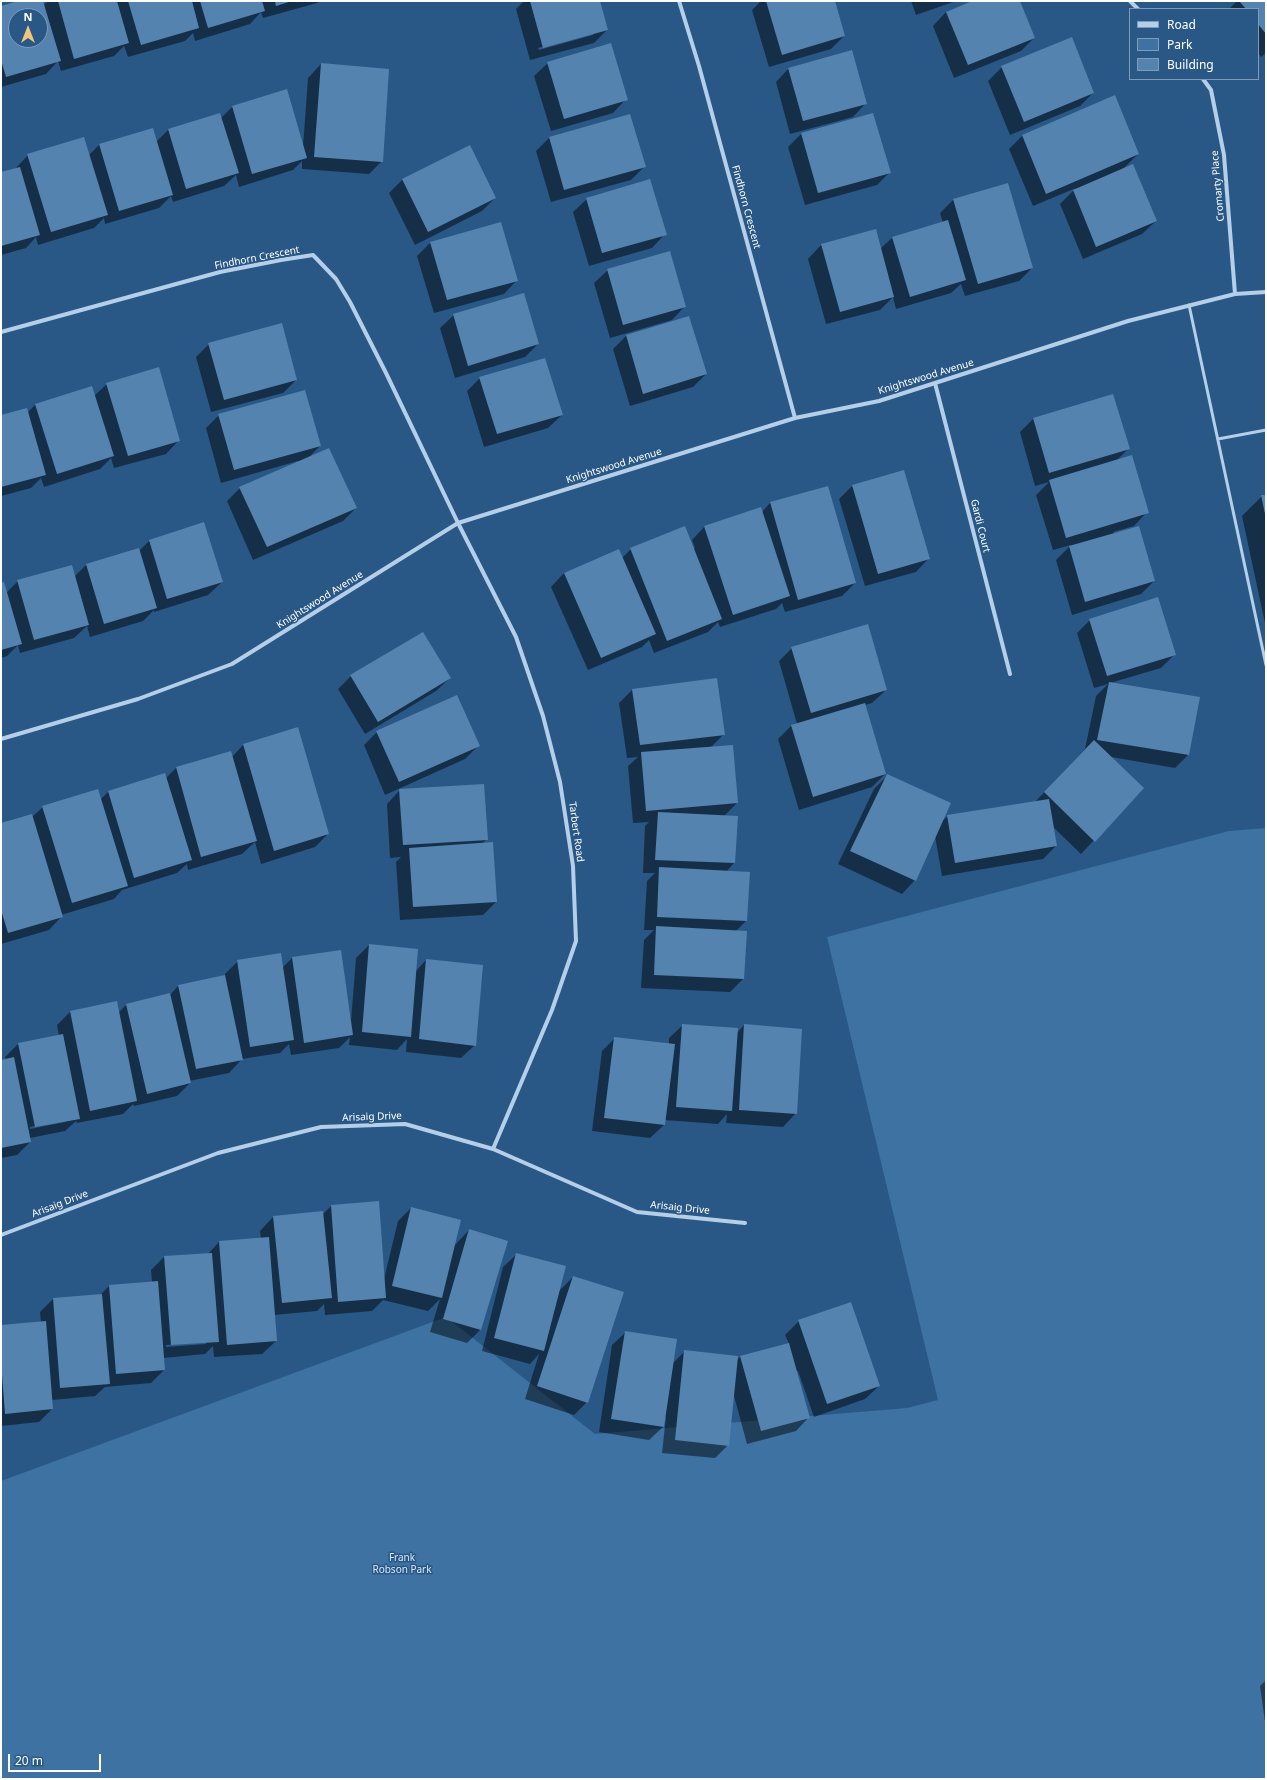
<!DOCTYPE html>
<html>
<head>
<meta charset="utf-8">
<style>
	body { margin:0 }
	#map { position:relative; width:1267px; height:1780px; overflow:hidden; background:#295887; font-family:"Noto Sans",sans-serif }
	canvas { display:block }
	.frame { position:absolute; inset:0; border:2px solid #fff; pointer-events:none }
	.legend { position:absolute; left:1129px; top:8px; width:130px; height:72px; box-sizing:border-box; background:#295887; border:1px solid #7f9bb7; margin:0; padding:5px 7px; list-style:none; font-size:12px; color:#fff }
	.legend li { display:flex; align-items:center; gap:8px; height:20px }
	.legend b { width:20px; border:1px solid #7f9bb7 }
	.north { position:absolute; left:8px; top:8px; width:40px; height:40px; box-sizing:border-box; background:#295887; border:1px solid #7f9bb7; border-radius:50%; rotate:0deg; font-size:11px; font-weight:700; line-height:16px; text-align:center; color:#fff }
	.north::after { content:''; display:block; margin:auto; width:14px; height:18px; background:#efc67b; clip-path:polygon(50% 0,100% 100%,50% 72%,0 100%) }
	.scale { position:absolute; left:8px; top:1754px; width:93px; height:18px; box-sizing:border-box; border:2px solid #fff; border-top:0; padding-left:5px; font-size:12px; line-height:14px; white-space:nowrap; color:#fff; -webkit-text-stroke:3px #295887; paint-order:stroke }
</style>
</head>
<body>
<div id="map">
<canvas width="1267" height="1780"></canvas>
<div class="frame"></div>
<ul class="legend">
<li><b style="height:5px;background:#b5cfe8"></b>Road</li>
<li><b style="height:11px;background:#3d72a3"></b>Park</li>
<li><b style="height:11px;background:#5583b0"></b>Building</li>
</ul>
<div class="north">N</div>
<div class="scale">20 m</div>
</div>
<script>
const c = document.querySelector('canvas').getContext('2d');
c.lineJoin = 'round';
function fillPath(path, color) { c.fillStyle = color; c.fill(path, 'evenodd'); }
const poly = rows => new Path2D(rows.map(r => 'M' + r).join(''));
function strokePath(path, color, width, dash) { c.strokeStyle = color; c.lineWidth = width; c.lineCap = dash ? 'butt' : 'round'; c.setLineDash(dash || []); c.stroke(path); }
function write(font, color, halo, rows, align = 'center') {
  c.font = font + ' "Noto Sans",sans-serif'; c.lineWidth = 3; c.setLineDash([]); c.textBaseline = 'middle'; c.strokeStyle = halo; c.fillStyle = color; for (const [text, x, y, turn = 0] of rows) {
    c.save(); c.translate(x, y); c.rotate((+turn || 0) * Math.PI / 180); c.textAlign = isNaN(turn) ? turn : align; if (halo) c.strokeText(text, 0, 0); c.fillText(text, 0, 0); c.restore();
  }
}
fillPath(poly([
	[1266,828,1266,1779,1,1779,1,1481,446,1317,595,1434,907,1408,938,1400,827,937,1229,831]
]), '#3d72a3');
fillPath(poly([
	[21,1,42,1,44,5,48,1,320,1,317,3,263,18,261,12,250,24,195,41,193,33,185,41,128,57,124,46,114,56,61,71,58,61,46,74,1,87,1,7],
	[16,16,40,16,40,40,16,40],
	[524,1,599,1,607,30,594,43,530,60,516,9],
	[593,33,593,35,539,50,538,48],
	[761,1,834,1,844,36,831,49,769,67,752,10],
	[911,1,956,1,916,15],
	[974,1,1019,1,1034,38,1021,51,954,78,933,26,946,12],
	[1237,1,1266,1,1266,53,1261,57,1258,53,1258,9,1229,9],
	[548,63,626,99,613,113,551,131,534,76],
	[321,64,382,161,369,174,302,169,302,161,293,170,239,187,236,175,224,186,173,202,171,196,159,208,105,224,104,218,94,228,38,245,36,237,26,248,1,255,1,173,15,169,28,155,88,156,99,145,152,129,156,142,168,130,220,114,221,118,232,107,303,147,308,78],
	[1002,67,1093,93,1080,106,1010,135,988,81],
	[789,68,866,103,853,117,790,134,776,82],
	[1114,97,1138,154,1122,170,1156,221,1142,234,1083,259,1060,204,1076,188,1033,206,1009,149,1022,136],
	[873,114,890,172,877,185,805,205,788,147,801,134],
	[549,138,644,167,631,180,551,202,536,151],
	[469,146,495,198,482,211,415,245,389,193,402,180],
	[1007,184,1032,268,1019,281,965,296,961,284,951,293,896,309,893,297,880,310,826,324,808,259,821,245,875,231,880,249,892,238,943,223,940,213,953,200],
	[587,199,665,234,652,248,589,266,573,212],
	[430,243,517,280,504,294,434,313,417,256],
	[608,270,685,306,672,320,610,338,594,283],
	[454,315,538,344,525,357,455,378,440,328],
	[627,335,706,374,693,387,630,406,613,349],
	[209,344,296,380,283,393,211,412,196,357],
	[480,378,562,415,548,428,484,447,467,391],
	[107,384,179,440,166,454,114,468,111,458,100,469,44,487,41,478,31,488,1,496,1,416,27,413,35,405,91,387,94,396],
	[219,415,320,446,307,459,356,508,343,521,253,560,227,501,240,488,299,462,298,461,221,483,206,428],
	[1033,419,1128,449,1116,461,1147,512,1134,526,1113,532,1154,581,1141,594,1072,615,1056,560,1071,545,1053,550,1036,495,1049,482,1035,486,1020,432],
	[852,486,929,558,916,572,865,586,839,499],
	[827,487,855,583,842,596,785,612,782,603,776,609,720,627,718,622,708,632,654,653,649,640,642,647,588,670,551,587,564,573,622,558,631,549,693,549,695,548,692,540,705,526,762,512,770,503],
	[1262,496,1266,496,1266,628,1242,516],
	[203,524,222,582,208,595,154,612,154,610,143,621,90,637,87,626,74,638,20,653,18,645,7,656,1,658,1,584,6,593,18,581,74,577,86,565,138,549,139,551,149,541],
	[1090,620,1174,655,1161,668,1110,683,1188,755,1175,768,1111,757,1143,788,1081,854,1052,826,1056,846,1043,859,942,876,935,836,915,880,902,894,838,864,874,789,887,776,942,821,948,816,1035,802,1085,749,1096,696,1108,684,1094,688,1077,633],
	[792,648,886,690,872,703,865,705,885,774,872,787,799,810,778,739,791,726,797,724,779,661],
	[351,676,450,678,436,691,365,734,338,689],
	[633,689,724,734,710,748,737,803,724,816,737,817,734,863,726,872,749,873,746,921,736,931,743,979,730,992,641,988,644,940,654,930,644,930,647,881,655,873,643,873,645,826,649,822,633,823,628,766,638,757,627,758,619,703],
	[377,732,478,746,465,759,385,795,364,745],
	[243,745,328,834,315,847,261,864,255,842,242,854,188,870,187,864,177,873,122,890,114,899,61,915,62,916,49,930,1,944,1,824,32,817,43,807,100,800,108,792,164,775,165,779,176,768,230,752,232,757],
	[400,790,486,840,482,844,496,902,483,915,400,920,396,862,401,857,390,858,387,804],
	[369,945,415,972,426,960,475,1045,461,1058,406,1052,407,1039,397,1050,349,1045,350,1037,339,1048,291,1055,289,1044,280,1053,242,1059,229,1073,189,1081,190,1083,177,1096,134,1106,133,1104,123,1114,77,1123,76,1121,65,1131,30,1138,30,1142,17,1155,1,1158,1,1061,6,1060,5,1057,19,1043,59,1036,57,1025,70,1012,119,1012,126,1005,169,996,179,985,225,976,225,974,238,961,282,968,292,958,340,951,351,1021,356,958],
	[65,1120,65,1122,30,1129,30,1127],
	[683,1025,737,1033,744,1025,796,1113,783,1127,726,1123,727,1114,718,1124,664,1120,664,1125,650,1138,592,1131,602,1051,615,1038,669,1044,669,1038],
	[378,1202,384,1279,398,1221,411,1208,454,1246,469,1230,506,1242,480,1330,467,1343,430,1332,440,1299,428,1311,383,1300,372,1311,325,1315,324,1304,317,1311,274,1315,276,1341,262,1354,214,1357,213,1346,205,1354,163,1358,164,1370,151,1383,105,1387,95,1396,52,1400,52,1409,39,1422,1,1426,1,1326,41,1322,40,1312,53,1299,100,1295,109,1286,152,1282,151,1270,164,1257,208,1254,219,1242,261,1239,260,1231,273,1217,322,1212,322,1215,331,1206],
	[206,1342,206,1344,166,1347,166,1345],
	[517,1254,558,1292,573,1277,587,1402,574,1415,525,1399,539,1354,530,1364,482,1351,503,1267],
	[799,1321,879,1386,865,1399,814,1417,798,1371,796,1371,809,1417,796,1431,747,1444,733,1392,728,1445,715,1458,662,1453,666,1417,664,1417,663,1427,649,1440,599,1432,612,1345,626,1332,672,1364,685,1351,736,1361,740,1357,789,1344,785,1335],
	[1266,1680,1266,1729,1260,1686]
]), '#0007');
fillPath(poly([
	[18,1,43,1,61,61,6,77,1,60,1,6],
	[16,16,40,16,40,40,16,40],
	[58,1,117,1,129,43,74,59],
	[128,1,192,1,199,28,141,45],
	[200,1,262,1,265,11,208,28],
	[275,1,292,1,276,6],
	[530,1,600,1,608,30,543,48],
	[766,1,835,1,845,36,782,55],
	[972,1,1020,1,1035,38,968,65,946,12],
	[1239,1,1266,1,1266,34,1258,24,1258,9,1246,9],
	[1072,37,1094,93,1024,122,1001,66],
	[611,43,628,100,564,119,547,62],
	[852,50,867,104,803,121,788,68],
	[321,63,389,69,383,162,314,157],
	[287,89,307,158,252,174,232,106],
	[1115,95,1139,154,1046,194,1022,135],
	[220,113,239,173,186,189,168,129],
	[873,113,891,173,818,193,801,133],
	[630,114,646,167,564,190,549,137],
	[153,128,173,195,119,211,99,144],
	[84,137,108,215,51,232,27,154],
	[470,145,496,198,428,232,402,179],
	[1133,164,1157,221,1096,247,1073,190],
	[20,167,40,235,1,246,1,172],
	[650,179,667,235,602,253,586,198],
	[1008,183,1033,268,978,284,953,199],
	[948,220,966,280,910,297,892,237],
	[501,222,518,281,447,300,430,242],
	[876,229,894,297,840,312,821,244],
	[670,251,686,307,623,325,607,269],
	[524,293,539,344,468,366,453,314],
	[689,316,707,374,643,394,626,335],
	[282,323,297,380,224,400,208,343],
	[545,358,563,415,497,434,479,377],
	[159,367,180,441,128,456,106,383],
	[92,386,114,456,57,474,35,404],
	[305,390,321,446,234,470,218,414],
	[1113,394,1130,449,1049,473,1033,418],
	[27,408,46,475,1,487,1,415],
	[329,448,357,508,267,547,239,487],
	[1132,455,1149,513,1066,538,1049,480],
	[904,470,930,559,878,574,852,485],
	[828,486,856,583,798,600,770,502],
	[1261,495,1266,495,1266,514,1265,514],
	[761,507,790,596,733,615,704,526],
	[204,522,223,582,167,599,149,540],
	[685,526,722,619,667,641,630,548],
	[1139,526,1155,581,1085,602,1069,546],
	[139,548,157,608,104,624,86,564],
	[619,549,656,634,601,658,564,573],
	[72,565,89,625,34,640,17,580],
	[4,582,22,644,1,650,1,583],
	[1158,597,1176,655,1107,676,1089,619],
	[868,624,887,690,811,713,791,647],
	[423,632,451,678,378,722,350,675],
	[717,678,725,735,640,745,632,689],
	[1109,682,1200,697,1189,755,1097,740],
	[457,695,480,746,399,782,376,731],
	[865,703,886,774,813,797,791,725],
	[298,727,329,834,274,851,243,744],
	[1094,740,1144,788,1095,842,1044,792],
	[733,745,738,803,646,811,641,752],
	[231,751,257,841,201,857,176,767],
	[165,773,192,860,134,878,108,791],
	[887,774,951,803,916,881,850,851],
	[484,784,488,840,403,845,399,789],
	[98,789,128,886,72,903,42,806],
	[1049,799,1057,846,955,863,947,815],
	[658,812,738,816,735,863,655,860],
	[32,814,63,917,8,933,1,910,1,823],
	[493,842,497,902,413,907,409,848],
	[659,867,750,872,747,921,657,917],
	[656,926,747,931,744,979,654,975],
	[369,944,418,949,411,1037,362,1032],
	[341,950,353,1035,304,1043,292,957],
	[281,953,294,1040,250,1047,237,960],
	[426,959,483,965,476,1046,419,1039],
	[225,975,243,1060,196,1069,178,985],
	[170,993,191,1083,147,1094,126,1004],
	[117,1001,137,1101,90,1111,70,1011],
	[682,1024,738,1028,732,1111,676,1107],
	[744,1024,802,1029,797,1114,739,1110],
	[63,1034,80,1119,35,1127,18,1043],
	[614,1037,675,1044,665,1125,604,1118],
	[14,1057,31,1142,1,1148,1,1060],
	[379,1201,386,1298,338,1302,331,1205],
	[411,1207,461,1220,442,1298,392,1286],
	[323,1211,332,1298,282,1303,273,1216],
	[469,1229,508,1241,481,1330,443,1319],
	[269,1237,277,1341,227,1345,219,1241],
	[212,1253,219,1342,171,1345,164,1256],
	[516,1253,566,1266,544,1351,494,1338],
	[573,1276,624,1292,588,1403,537,1386],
	[158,1281,165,1370,116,1374,109,1285],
	[102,1294,110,1384,60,1388,53,1298],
	[851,1302,880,1386,827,1404,798,1320],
	[46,1321,53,1409,5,1414,1,1361,1,1325],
	[625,1331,677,1339,664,1427,611,1419],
	[789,1343,810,1418,761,1431,740,1356],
	[684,1350,738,1356,729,1446,675,1440]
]), '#5583b0');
strokePath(poly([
	[1189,305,1266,665],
	[1218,439,1266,430]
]), '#b5cfe8', 3);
strokePath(poly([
	[679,1,699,66,795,418],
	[1130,1,1138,9],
	[1203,79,1211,90,1224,155,1235,294],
	[1,332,220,272,281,260,313,255,336,279,350,302,386,373,458,523,516,637,543,716,560,782,573,866,576,941,552,1010,493,1149],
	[935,383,1010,674],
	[1,739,138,699,232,664,458,523,795,418,879,401,1128,321,1235,294,1266,292],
	[1,1235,218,1153,321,1127,405,1124,493,1149,637,1212,745,1223]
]), '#b5cfe8', 4);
write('10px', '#fff', '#295887', [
	["Cromarty Place",1218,186,-95],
	["Findhorn Crescent",746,207,75],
	["Findhorn Crescent",257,258,-11],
	["Knightswood Avenue",926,377,-17],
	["Knightswood Avenue",614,466,-17],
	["Gardi Court",980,526,76],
	["Knightswood Avenue",320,600,-32],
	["Tarbert Road",576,832,82],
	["Arisaig Drive",372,1117,-2],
	["Arisaig Drive",60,1204,-21],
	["Arisaig Drive",680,1208,6]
]);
write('10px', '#d8e8f6', '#295887', [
	["Frank",402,1558],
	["Robson Park",402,1570]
]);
</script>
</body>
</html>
